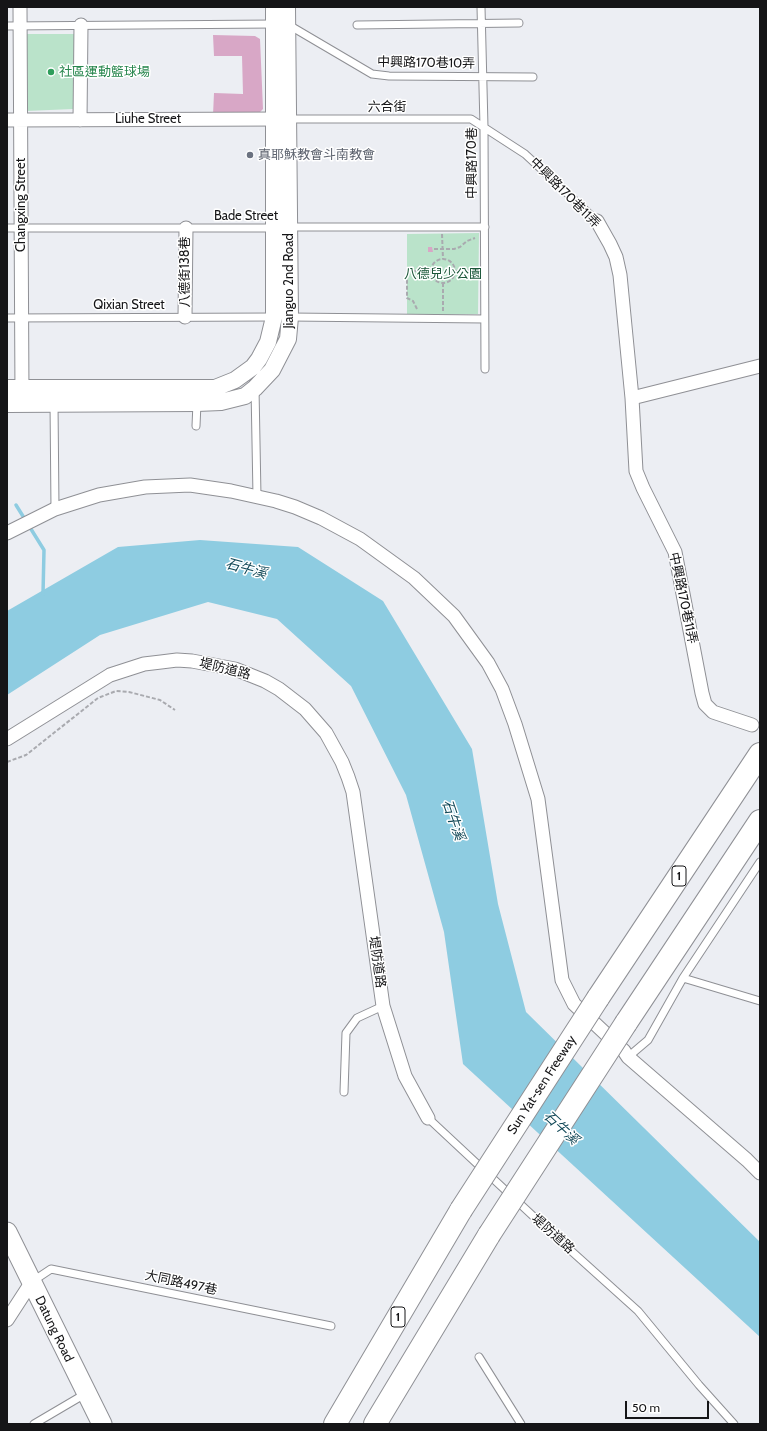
<!DOCTYPE html>
<html>
<head>
<meta charset="utf-8">
<style>
	body { margin:0 }
	#map { position:relative; width:767px; height:1431px; overflow:hidden; background:#eceef3; font-family:Cabin,sans-serif }
	canvas { display:block }
	.frame { position:absolute; inset:0; border:8px solid #151517; pointer-events:none }
	.scale { position:absolute; left:625px; top:1401px; width:84px; height:18px; box-sizing:border-box; border:2px solid #151517; border-top:0; padding-left:5px; font-size:12px; line-height:14px; white-space:nowrap; color:#151517; -webkit-text-stroke:3px #fff; paint-order:stroke }
</style>
</head>
<body>
<div id="map">
<canvas width="767" height="1431"></canvas>
<div class="frame"></div>
<div class="scale">50 m</div>
</div>
<script>
const c = document.querySelector('canvas').getContext('2d');
c.lineJoin = 'round';
function fillPath(path, color) { c.fillStyle = color; c.fill(path, 'evenodd'); }
const poly = rows => new Path2D(rows.map(r => 'M' + r).join(''));
function strokePath(path, color, width, dash) { c.strokeStyle = color; c.lineWidth = width; c.lineCap = dash ? 'butt' : 'round'; c.setLineDash(dash || []); c.stroke(path); }
function write(font, color, halo, rows, align = 'center') {
  c.font = font + ' Cabin,"Noto Sans TC",sans-serif'; c.lineWidth = 3; c.setLineDash([]); c.textBaseline = 'middle'; c.strokeStyle = halo; c.fillStyle = color; for (const [text, x, y, turn = 0] of rows) {
    c.save(); c.translate(x, y); c.rotate((+turn || 0) * Math.PI / 180); c.textAlign = isNaN(turn) ? turn : align; if (halo) c.strokeText(text, 0, 0); c.fillText(text, 0, 0); c.restore();
  }
}
fillPath(poly([
	[26,34,77,34,73,109,26,111],
	[479,233,478,314,407,315,407,234]
]), '#bae3ca');
fillPath(poly([
	[200,540,298,547,383,601,472,749,498,904,526,1012,760,1242,760,1337,463,1064,444,932,406,795,351,686,277,619,208,602,100,635,7,695,7,611,118,547]
]), '#8ecce1');
strokePath(poly([
	[16,505,44,550,43,594]
]), '#8ecce1', 3.5);
fillPath(poly([
	[213,35,255,36,260,39,263,109,258,114,213,115,214,93,243,94,242,56,214,56],
	[428,247,432,247,433,252,428,252]
]), '#d8a7c6');
const service = poly([
	[481,7,484,127,485,369],
	[287,24,372,74,389,76,533,77],
	[357,25,519,23],
	[7,26,275,24],
	[288,119,471,119,525,154,597,221],
	[289,227,485,227],
	[7,228,275,228],
	[290,317,484,319],
	[7,318,274,317],
	[255,388,257,496],
	[54,403,55,509],
	[196,426,197,403],
	[683,978,760,862],
	[628,1057,648,1040,683,978,760,1001],
	[344,1092,346,1033,357,1018,383,1006],
	[428,1118,548,1230,638,1311,699,1385,734,1424],
	[33,1281,51,1269,331,1326],
	[479,1357,521,1424],
	[34,1424,85,1394]
]);
const minor = poly([
	[20,7,22,397],
	[7,120,283,119],
	[80,120,81,25],
	[597,221,610,244,616,257,620,275,632,398,636,471,643,488,675,552,702,693,705,704,713,712,752,725],
	[185,317,186,228],
	[632,398,760,366],
	[7,533,55,509,99,495,145,487,190,485,231,491,276,501,295,507,321,518,360,539,414,578,454,616,488,663,502,689,515,724,538,799,562,980,574,1004,624,1051,628,1057,747,1160,760,1173],
	[7,739,110,675,144,664,161,662,177,660,192,661,235,669,265,681,279,689,305,709,326,733,342,762,348,777,353,792,383,1006,405,1076,428,1118],
	[7,1320,31,1283]
]);
const tertiary = poly([
	[7,388,215,388,235,380,253,367,259,359,268,342,274,317,274,7],
	[7,404,197,403,221,402,245,396,255,388,272,370,288,339,290,317,287,7]
]);
const secondary = poly([
	[7,1232,102,1424]
]);
const motorway = poly([
	[598,998,760,754],
	[626,1023,760,821],
	[335,1424,461,1210],
	[375,1424,489,1235]
]);
strokePath(service, '#8f9095', 9);
strokePath(minor, '#8f9095', 15);
strokePath(tertiary, '#8f9095', 18);
strokePath(secondary, '#8f9095', 21);
strokePath(motorway, '#8f9095', 24);
strokePath(poly([
	[442,234,443,259],
	[434,249,454,249,460,247,467,241,475,238],
	'431 271a12 12 0 1 1 24 0a12 12 0 1 1-24 0Z',
	[455,271,477,270],
	[443,283,443,311],
	[417,309,413,301,407,298,407,271,431,271],
	[7,762,26,755,98,698,116,691,129,692,160,700,175,710]
]), '#a9aaaf', 2, [4, 2]);
strokePath(service, '#fff', 7);
strokePath(minor, '#fff', 13);
strokePath(tertiary, '#fff', 16);
strokePath(secondary, '#fff', 19);
strokePath(motorway, '#fff', 22);
const motorwayBridge = poly([
	[461,1210,598,998],
	[489,1235,626,1023]
]);
strokePath(motorwayBridge, '#8f9095', 24, []);
strokePath(motorwayBridge, '#fff', 22);
for (const [x, y, r, color] of [
	[51,72,4,"#2e9e5b"],
	[250,155,4,"#6b7280"]
]) { const dot = new Path2D(); dot.arc(x, y, r, 0, 2 * Math.PI); c.fillStyle = color; c.fill(dot); strokePath(dot, '#fff', 1.5); }
for (const [x, y, w] of [
	[679,876,14],
	[398,1317,14]
]) { const box = new Path2D(); box.roundRect(x - w / 2, y - 10, w, 20, 3); c.fillStyle = '#fff'; c.fill(box); strokePath(box, '#151517', 1); }
write('bold 12px', '#151517', null, [
	["1",679,876],
	["1",398,1317]
]);
write('13px', '#151517', '#fff', [
	["中興路170巷10弄",426,63,1],
	["六合街",387,107],
	["Liuhe Street",148,119],
	["中興路170巷",472,163,-90],
	["中興路170巷11弄",565,193,45],
	["Changxing Street",21,205,-90],
	["Bade Street",246,216],
	["八德街138巷",185,272,-90],
	["Jianguo 2nd Road",289,281,-90],
	["Qixian Street",129,305],
	["中興路170巷11弄",683,598,78],
	["堤防道路",225,669,14],
	["堤防道路",377,962,82],
	["Sun Yat-sen Freeway",542,1085,-57],
	["堤防道路",553,1234,42],
	["大同路497巷",181,1283,12],
	["Datung Road",54,1329,64]
]);
write('13px', '#27864d', '#fff', [
	["社區運動籃球場",59,72]
], 'left');
write('13px', '#5b616d', '#fff', [
	["真耶穌教會斗南教會",258,155]
], 'left');
write('13px', '#1a5638', '#fff', [
	["八德兒少公園",443,274]
]);
write('italic 14px', '#134958', '#fff', [
	["石牛溪",246,569,15],
	["石牛溪",453,820,71],
	["石牛溪",561,1128,43]
]);
</script>
</body>
</html>
